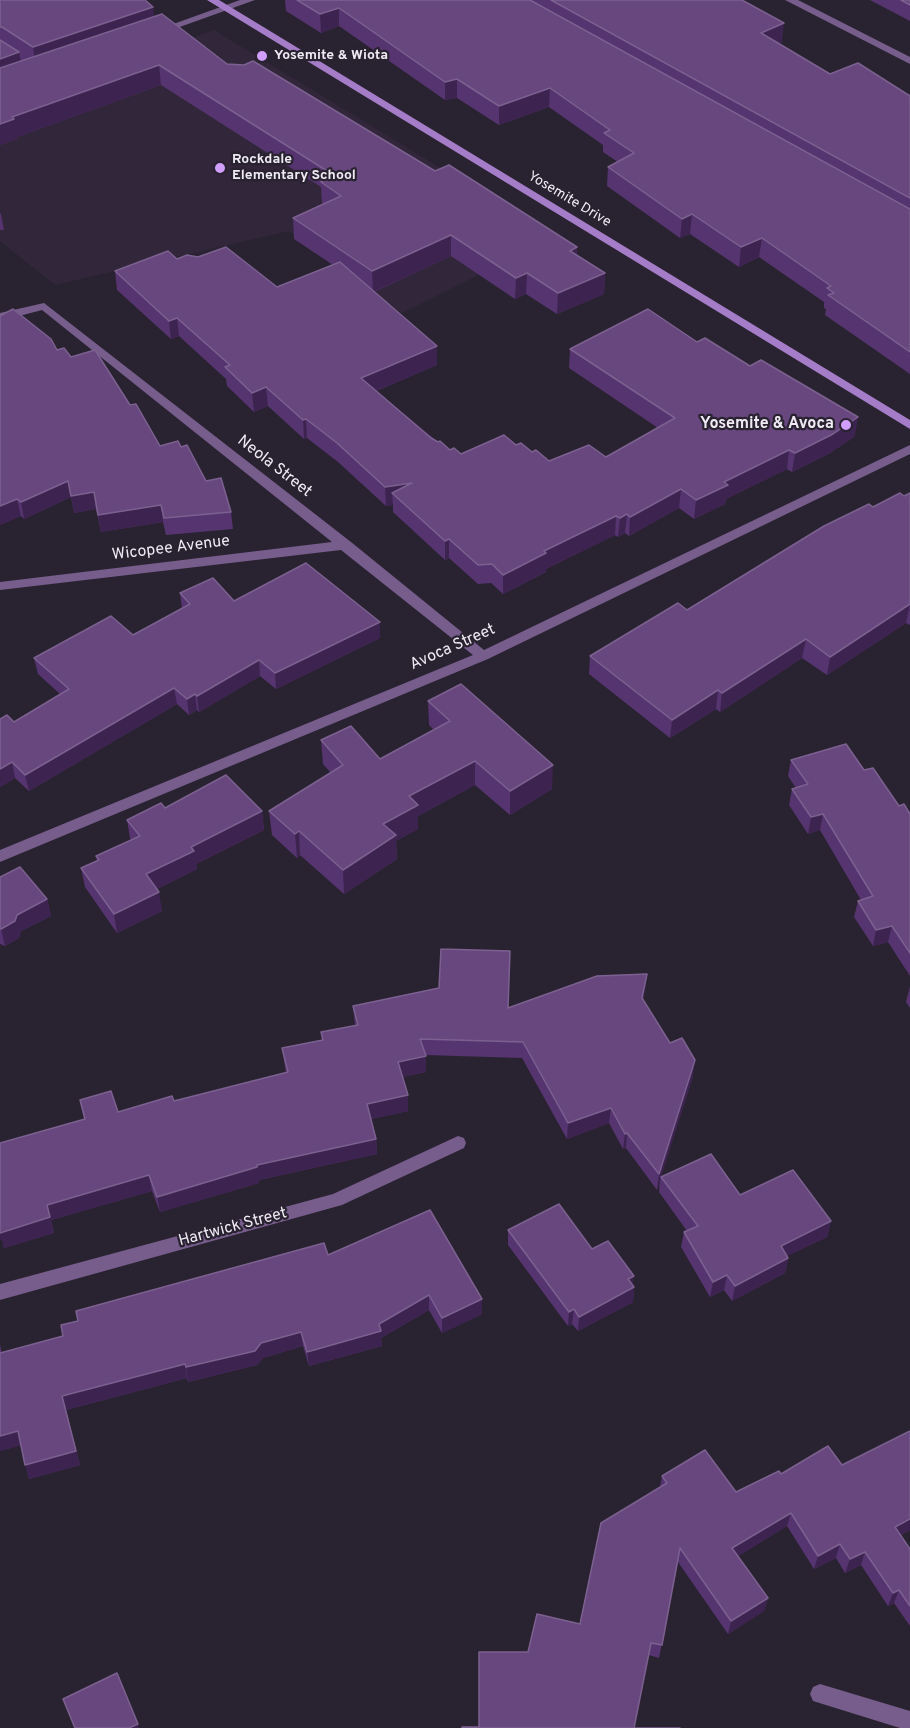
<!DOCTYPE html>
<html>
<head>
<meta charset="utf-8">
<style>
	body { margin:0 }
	canvas { display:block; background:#292230 }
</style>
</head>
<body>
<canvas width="910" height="1728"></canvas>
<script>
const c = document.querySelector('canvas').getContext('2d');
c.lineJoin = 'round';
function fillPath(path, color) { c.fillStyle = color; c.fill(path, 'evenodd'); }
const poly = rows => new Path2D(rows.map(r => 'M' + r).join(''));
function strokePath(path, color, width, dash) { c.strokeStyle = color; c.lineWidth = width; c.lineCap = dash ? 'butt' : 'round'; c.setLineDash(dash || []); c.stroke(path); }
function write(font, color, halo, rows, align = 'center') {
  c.font = font + ' Overpass,sans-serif'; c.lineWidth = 4.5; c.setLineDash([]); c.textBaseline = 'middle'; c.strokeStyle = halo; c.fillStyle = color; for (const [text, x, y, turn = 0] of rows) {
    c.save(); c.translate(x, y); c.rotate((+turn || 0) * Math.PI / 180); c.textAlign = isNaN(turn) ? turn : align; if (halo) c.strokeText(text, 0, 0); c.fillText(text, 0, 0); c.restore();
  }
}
fillPath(poly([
	[214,30,554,237,402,313,289,231,55,285,0,241,0,105]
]), '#31263a');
fillPath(poly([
	[240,0,255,0,163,33,154,31,240,0],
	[785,0,798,0,910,57,910,64,785,0],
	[44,303,351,542,484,650,910,445,910,454,488,659,0,862,0,850,473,655,341,550,0,590,0,582,332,542,42,310,0,321,0,313,44,303],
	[458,1136,464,1138,466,1143,464,1148,342,1205,0,1300,0,1284,333,1194,458,1136],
	[820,1684,910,1711,910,1728,900,1728,813,1701,810,1694,813,1687,820,1684]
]), '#765d8c');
fillPath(poly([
	[207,0,219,0,910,420,910,429,207,0]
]), '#a57cc7');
fillPath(poly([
	[0,0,154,16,227,64,435,171,577,247,577,255,605,273,604,294,557,314,526,294,515,299,451,256,374,292,437,346,437,365,376,391,438,442,450,450,461,454,516,445,532,452,549,461,606,457,658,428,569,368,570,349,697,342,855,436,830,453,792,472,787,469,726,499,725,504,694,519,679,508,629,536,625,533,618,537,615,535,546,569,546,572,503,594,491,583,478,584,449,558,445,560,393,512,393,505,386,506,338,462,307,438,304,439,268,406,254,412,227,386,226,379,179,336,171,339,117,290,115,271,177,259,277,287,333,265,294,239,293,218,323,204,322,203,321,187,161,85,17,137,17,139,0,145],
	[285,0,742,0,782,42,779,43,830,74,910,96,910,374,825,315,826,309,824,308,824,302,759,257,739,267,690,234,680,238,607,186,608,167,618,162,603,152,603,145,549,107,499,125,457,98,445,100,339,26,321,33,286,11],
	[870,0,910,0,910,21],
	[0,213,1,214,4,230,0,230],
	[0,316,71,357,130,405,160,446,181,447,231,512,233,529,166,535,163,522,101,532,96,509,74,513,71,497,24,519,21,516,0,525],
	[910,493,910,625,906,623,827,675,802,658,720,712,716,709,670,738,589,674,590,656,687,610,873,507,904,496],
	[180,593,380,622,380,638,276,689,260,676,199,712,197,710,189,715,177,704,29,791,15,778,0,787,0,719,14,722,60,694,38,674,34,658,133,635,182,609],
	[428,701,552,789,510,815,475,785,418,816,418,829,396,841,397,859,344,894,300,855,297,858,272,835,269,811,331,773,323,764,321,740,380,759,434,730,429,725],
	[791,760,864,770,899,806,910,814,910,976,888,942,873,946,854,917,858,901,861,900,820,830,808,834,789,805,792,789,796,788,788,776],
	[165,808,262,811,264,830,196,864,197,869,157,889,162,911,117,933,85,887,81,868,97,861,96,856,131,840,130,838,127,820],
	[0,877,47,899,51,916,21,931,19,938,5,946,0,944],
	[647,974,643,1000,670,1043,693,1076,661,1176,740,1195,831,1221,827,1237,787,1256,788,1258,785,1273,732,1301,724,1290,710,1297,681,1247,684,1232,687,1231,659,1192,660,1178,657,1190,626,1148,623,1149,609,1123,567,1139,522,1058,425,1055,426,1072,402,1077,408,1095,408,1111,371,1119,376,1139,377,1154,259,1180,259,1183,160,1212,152,1191,51,1220,54,1233,4,1248,2,1239,84,1119,80,1100,118,1112,174,1101,286,1073,282,1048,322,1040,321,1032,355,1026,353,1006,508,1008],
	[910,986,910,1008,906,1002],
	[508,1230,592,1249,632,1284,634,1287,633,1302,578,1331,572,1324,568,1326,508,1245],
	[328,1255,482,1299,482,1314,442,1333,429,1310,381,1338,382,1346,309,1366,303,1346,263,1358,257,1365,188,1382,187,1378,66,1410,80,1465,29,1479,21,1445,0,1451,0,1345,2,1353,63,1336],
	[910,1431,910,1530,901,1535,910,1549,910,1626,894,1603,888,1606,861,1565,845,1573,836,1558,814,1569,787,1526,738,1556,768,1598,764,1611,728,1634,678,1562,659,1658,649,1655,479,1727,528,1652,580,1624,660,1487,662,1476,736,1492,781,1474,842,1465]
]), '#563470');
fillPath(poly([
	[153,7,156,26,36,67,33,47],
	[339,8,339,26,321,33,320,14],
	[784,23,782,42,759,51,761,33],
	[19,52,23,72,0,80,0,59],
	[159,65,161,85,17,137,17,139,0,145,0,124,12,117],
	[457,79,457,98,445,100,445,82],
	[550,88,549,107,499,125,499,106],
	[692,214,690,234,680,238,682,219],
	[451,235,451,256,373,292,372,271],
	[762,238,759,257,739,267,741,247],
	[577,247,576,268,570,251],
	[527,273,526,294,515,299,516,278],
	[605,273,604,294,557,314,558,293],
	[177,318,179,336,171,339,169,321],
	[437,346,437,365,361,397,361,378],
	[266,387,268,406,254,412,252,393],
	[858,417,855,436,830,453,792,472,795,453],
	[306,419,307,438,304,439,303,420],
	[789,450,787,469,726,499,725,504,694,519,696,500,724,482],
	[68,481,71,497,24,519,21,502],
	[412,483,392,493,393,505,386,506,385,487],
	[681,489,679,508,629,536,630,517],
	[94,492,96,509,74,513,71,496],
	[17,499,21,516,0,525,0,506],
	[161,505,163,522,101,532,98,515],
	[627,514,625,533,618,537,620,518],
	[616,516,615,535,546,569,546,572,503,594,503,575,544,551],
	[449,539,449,558,445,560,445,541],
	[910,604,906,623,827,675,830,657],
	[380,622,380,638,276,689,275,673],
	[806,639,802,658,720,712,722,693],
	[259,660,260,676,199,712,197,696],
	[174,688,177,704,29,791,25,775],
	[718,690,716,709,670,738,672,720],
	[195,694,197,710,189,715,187,699],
	[475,761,475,785,418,816,418,829,396,841,397,859,344,894,343,870,383,824,409,796],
	[12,762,15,778,0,787,0,769],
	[553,765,552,789,510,815,510,791],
	[262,811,264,830,196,864,197,869,149,893,146,874,191,847],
	[823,814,820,830,808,834,811,817],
	[299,831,300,855,297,858,295,834],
	[159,892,162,911,117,933,114,914],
	[47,899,51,916,21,931,19,938,5,946,1,929,17,915],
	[892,926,888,942,873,946,876,930],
	[647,974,645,990,640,1014,642,998],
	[426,1056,426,1072,398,1078,398,1062],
	[695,1060,693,1076,657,1190,659,1174],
	[408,1095,408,1111,368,1120,367,1104],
	[611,1108,609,1123,567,1139,568,1123],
	[627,1133,626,1148,623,1149,625,1134],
	[376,1139,377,1154,259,1180,259,1183,160,1212,157,1197,257,1165],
	[149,1175,152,1191,51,1220,54,1233,4,1248,2,1239,0,1240,0,1233,47,1205],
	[831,1221,827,1237,777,1261,781,1246],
	[788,1258,785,1273,732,1301,735,1286],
	[727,1275,724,1290,710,1297,713,1282],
	[634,1276,632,1289,634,1287,633,1302,578,1331,579,1317,628,1279],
	[429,1295,429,1310,381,1338,382,1346,309,1366,307,1352,379,1324],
	[482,1299,482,1314,442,1333,442,1318],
	[574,1309,572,1324,568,1326,569,1312],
	[301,1332,303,1346,263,1358,257,1365,188,1382,186,1367,261,1343],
	[185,1364,187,1378,66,1410,80,1465,29,1479,25,1465,62,1396],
	[18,1431,23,1445,0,1451,0,1436],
	[791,1513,787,1526,729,1562,732,1548],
	[910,1519,910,1530,890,1540,895,1527],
	[840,1544,836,1558,814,1569,818,1556],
	[865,1552,861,1565,845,1573,850,1559],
	[899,1590,894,1603,888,1606,893,1593],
	[768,1598,764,1611,728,1634,731,1621],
	[138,1724,139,1728,129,1728]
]), '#3d2450');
const building = poly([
	[0,0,145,0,153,7,33,47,2,27,0,27,0,0],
	[297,0,530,0,910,209,910,352,828,295,834,293,827,288,831,286,762,238,741,247,692,214,682,219,608,167,634,153,604,133,610,130,550,88,499,106,457,79,445,82,339,8,320,14,297,0],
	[551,0,742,0,784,23,761,33,830,74,858,63,910,96,910,198,551,0],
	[901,0,910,0,910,5,901,0],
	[162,14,227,64,244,65,253,61,435,171,449,165,577,247,570,251,605,273,558,293,527,273,516,278,451,235,372,271,293,218,341,196,321,182,335,176,159,65,12,117,14,119,0,124,0,68,162,14],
	[0,40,19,52,0,59,0,40],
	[226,247,277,287,340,262,437,346,361,378,431,438,438,442,440,441,450,450,454,448,461,454,504,435,516,445,521,443,532,452,536,450,549,461,589,445,606,457,675,418,570,349,648,309,697,342,705,338,750,366,761,360,858,417,833,434,795,453,789,450,724,482,728,485,696,500,681,489,630,517,627,514,620,518,616,516,544,551,546,553,503,575,492,564,478,565,449,539,445,541,392,493,412,483,385,487,337,443,306,419,303,420,266,387,252,393,225,367,230,365,177,318,169,321,115,271,168,251,177,259,187,255,198,257,226,247],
	[13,309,51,339,57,350,64,348,71,357,95,350,130,405,136,404,160,446,178,441,181,447,187,445,206,481,221,478,231,512,164,518,161,505,98,515,94,492,71,496,68,481,21,502,17,499,0,506,0,316,13,309],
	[900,493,904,496,910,493,910,604,830,657,806,639,722,693,718,690,672,720,590,656,678,603,687,610,824,526,869,504,873,507,900,493],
	[306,563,380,622,275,673,259,660,197,696,195,694,187,699,174,688,25,775,12,762,0,769,0,719,7,715,14,722,69,689,34,658,111,616,133,635,190,604,180,593,213,578,234,601,306,563],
	[461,684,553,765,510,791,475,761,409,796,418,805,383,824,396,835,343,870,299,831,295,834,269,811,343,765,321,740,351,726,380,759,450,721,428,701,461,684],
	[846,744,864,770,873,768,899,806,904,804,910,814,910,953,892,926,876,930,858,901,873,896,823,814,811,817,792,789,808,784,791,760,846,744],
	[226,775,262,811,191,847,194,851,146,874,159,892,114,914,81,868,99,860,96,856,140,836,127,820,161,803,165,808,226,775],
	[20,867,47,899,17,915,15,921,1,929,0,929,0,877,20,867],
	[441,949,510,951,508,1008,597,976,647,974,642,998,670,1043,682,1038,695,1060,659,1174,627,1133,625,1134,611,1108,568,1123,523,1042,420,1039,426,1056,398,1062,408,1095,367,1104,376,1139,257,1165,257,1167,157,1197,149,1175,47,1205,50,1217,0,1233,0,1143,85,1119,80,1100,111,1091,118,1112,172,1096,174,1101,288,1072,282,1048,323,1040,321,1032,358,1025,353,1006,439,988,441,949],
	[711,1154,740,1195,793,1170,831,1221,781,1246,788,1258,735,1286,727,1275,713,1282,684,1232,698,1226,661,1177,711,1154],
	[559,1204,592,1249,608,1241,634,1276,628,1279,634,1287,579,1317,574,1309,569,1312,508,1230,559,1204],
	[430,1210,482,1299,442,1318,429,1295,379,1324,381,1331,307,1352,301,1332,261,1343,255,1351,186,1367,185,1364,62,1396,76,1451,25,1465,18,1431,0,1436,0,1353,63,1336,61,1325,78,1321,76,1311,324,1243,328,1255,430,1210],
	[910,1431,910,1519,895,1527,910,1549,910,1606,899,1590,893,1593,865,1552,850,1559,840,1544,818,1556,791,1513,732,1548,768,1598,731,1621,680,1548,662,1645,651,1643,634,1728,680,1728,462,1728,462,1727,479,1727,479,1652,528,1652,537,1614,580,1624,601,1523,667,1483,662,1476,705,1450,736,1492,779,1471,781,1474,828,1446,842,1465,910,1431],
	[117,1673,138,1724,129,1728,75,1728,63,1699,117,1673]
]);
fillPath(building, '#67477e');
strokePath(building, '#7c6190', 1.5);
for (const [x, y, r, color] of [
	[262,56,6,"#d19dfe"],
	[220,168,6,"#d19dfe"],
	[846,425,6,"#d19dfe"]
]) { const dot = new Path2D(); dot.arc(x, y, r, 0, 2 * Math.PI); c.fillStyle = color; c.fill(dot); strokePath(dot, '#292230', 2); }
write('bold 14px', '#efeaf3', '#292230', [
	["Yosemite & Wiota",274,56],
	["Rockdale",232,160],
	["Elementary School",232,176]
], 'left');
write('14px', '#efeaf3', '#292230', [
	["Yosemite Drive",569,200,31]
]);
write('bold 16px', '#efeaf3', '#292230', [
	["Yosemite & Avoca",834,425]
], 'right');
write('16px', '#efeaf3', '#292230', [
	["Neola Street",274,467,38],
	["Wicopee Avenue",171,549,-7],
	["Avoca Street",453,648,-24],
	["Hartwick Street",233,1228,-15]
]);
</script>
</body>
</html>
